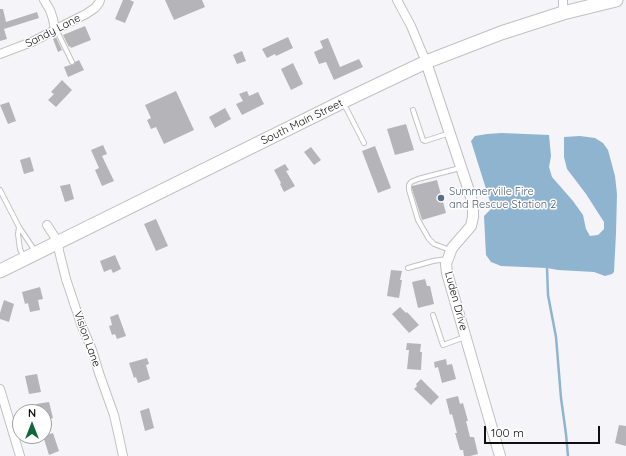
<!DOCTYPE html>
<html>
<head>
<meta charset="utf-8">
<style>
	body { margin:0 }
	#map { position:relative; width:626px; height:456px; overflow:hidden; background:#f5f4f8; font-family:Quicksand,sans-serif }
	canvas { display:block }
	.north { position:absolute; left:12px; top:404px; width:40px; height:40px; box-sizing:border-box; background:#fff; border:1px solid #9f9f9f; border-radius:50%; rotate:0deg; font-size:11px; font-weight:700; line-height:16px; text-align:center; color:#0f0f10 }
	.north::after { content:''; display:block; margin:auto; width:14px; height:18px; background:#106739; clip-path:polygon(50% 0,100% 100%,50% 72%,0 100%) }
	.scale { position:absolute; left:484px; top:426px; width:116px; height:18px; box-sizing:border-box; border:2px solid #0f0f10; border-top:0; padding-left:5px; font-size:12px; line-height:14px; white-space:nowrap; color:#0f0f10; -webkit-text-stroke:3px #fff; paint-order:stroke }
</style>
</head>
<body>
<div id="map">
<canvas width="626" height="456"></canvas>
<div class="north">N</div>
<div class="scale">100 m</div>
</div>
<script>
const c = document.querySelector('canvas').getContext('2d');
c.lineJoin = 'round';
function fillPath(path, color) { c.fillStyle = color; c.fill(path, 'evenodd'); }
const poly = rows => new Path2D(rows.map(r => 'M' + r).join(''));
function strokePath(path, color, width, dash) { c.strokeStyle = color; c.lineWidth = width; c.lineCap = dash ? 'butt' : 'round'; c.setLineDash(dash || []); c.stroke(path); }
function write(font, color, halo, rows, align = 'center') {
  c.font = font + ' Quicksand,sans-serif'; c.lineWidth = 3; c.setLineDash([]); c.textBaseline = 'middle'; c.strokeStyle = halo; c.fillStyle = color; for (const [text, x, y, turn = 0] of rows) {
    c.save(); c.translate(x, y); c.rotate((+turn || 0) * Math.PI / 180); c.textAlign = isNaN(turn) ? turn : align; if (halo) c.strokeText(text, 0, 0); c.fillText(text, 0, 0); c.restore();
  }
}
fillPath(poly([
	[502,133,549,135,551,156,549,167,552,177,573,201,583,215,586,229,590,236,598,235,604,229,604,222,586,194,567,169,564,157,564,137,580,136,595,138,603,143,608,150,615,176,617,194,616,233,614,272,612,274,605,276,594,272,558,270,547,268,501,266,491,262,486,255,484,216,492,208,471,141,475,136,487,134]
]), '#8fb4d0');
strokePath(poly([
	[547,268,548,295,556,337,561,398,566,434,568,456]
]), '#8fb4d0', 2.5);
fillPath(poly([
	[123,0,130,0,134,2,125,23,115,19],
	[165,0,202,0,205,7,174,20],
	[0,9,3,9,6,22,37,12,39,18,4,29,7,39,0,41],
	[85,26,91,40,71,48,70,46,69,47,63,35],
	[56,37,62,50,58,52,53,39],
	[288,37,293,48,276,56,275,54,267,58,262,49],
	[328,38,340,67,359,59,363,67,334,80,326,62,319,64,314,52,323,48,320,41],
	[242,51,246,61,237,64,233,55],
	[79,60,84,70,68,77,64,67,70,65,73,65,75,62],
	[293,63,303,84,291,90,281,69],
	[62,80,72,90,56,107,48,100,54,94,51,92],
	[176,91,194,130,164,144,156,127,151,129,147,120,151,118,145,105],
	[247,91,249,96,258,92,264,104,242,115,236,104,243,101,239,94],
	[9,102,16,121,8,124,0,105],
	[225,108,231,119,215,128,209,117],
	[406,124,414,150,395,155,387,129],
	[103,145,107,154,102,156,114,181,102,186,95,170,99,168,91,150],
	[375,146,391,188,378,193,362,151],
	[311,147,321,160,314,165,304,152],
	[30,157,34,171,24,174,20,160],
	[285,164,289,170,286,171,295,186,284,192,280,184,281,183,274,170],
	[437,180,446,213,422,220,412,189,412,186],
	[70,184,74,199,65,202,60,186],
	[156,219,168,246,156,251,144,224],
	[115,255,121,269,113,273,111,269,104,272,100,261],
	[391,270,402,271,400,280,402,280,399,298,387,296],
	[425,279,427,286,430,286,434,304,418,308,412,282],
	[40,287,43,299,38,300,40,310,30,312,28,303,25,304,22,292],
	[4,300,14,304,9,322,0,319,0,313],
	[400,307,406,313,407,312,419,325,409,333,392,314],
	[118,314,126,336,117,339,115,334,112,335,109,326,112,325,110,317],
	[407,343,421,344,420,352,422,352,421,370,407,369,409,350,406,350],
	[147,358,149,364,146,365,150,379,138,383,136,377,134,378,129,363],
	[446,359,447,365,452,364,456,379,442,383,438,367,435,368,434,362],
	[37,374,41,392,29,394,25,376],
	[421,379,439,397,431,405,414,389,417,386,416,384],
	[458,396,460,404,463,403,468,421,466,421,470,437,474,437,478,454,470,456,464,456,463,450,460,450,455,433,457,433,452,414,450,415,446,399],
	[49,402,53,418,44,420,44,412,38,412,36,404],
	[149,408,154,428,145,431,140,411],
	[619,425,626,426,626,446,615,443],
	[53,433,59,451,49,455,43,436]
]), '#b5b5b9');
const service = poly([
	[56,29,72,62],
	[344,104,364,143],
	[413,110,423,140,425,141,450,133],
	[0,190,19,227,35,251],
	[19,227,18,234,19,242,20,249,24,258],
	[450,250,434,244,429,239,418,220,409,190,409,185,411,182,418,179,460,168],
	[408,268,433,261,447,259],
	[433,315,443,345,465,337]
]);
const minor = poly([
	[44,0,50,10,53,19,55,30],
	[397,0,411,26,426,62],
	[563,13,563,0],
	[0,54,34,41,66,24,86,14,95,8,99,3,100,0],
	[47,225,58,242,59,251,66,279,81,324,92,350,99,373,114,415,119,437,123,456],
	[0,389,20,456]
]);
const tertiary = poly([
	[426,62,471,197,473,208,473,217,471,226,452,248,446,264,447,273,500,456]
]);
const primary = poly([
	[0,271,346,100,426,62,501,33,563,13,616,0]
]);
strokePath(service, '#c1c0c4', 6);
strokePath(minor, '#c1c0c4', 10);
strokePath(tertiary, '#c1c0c4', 12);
strokePath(primary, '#c1c0c4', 15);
strokePath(service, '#fff', 4);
strokePath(minor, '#fff', 8);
strokePath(tertiary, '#fff', 10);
strokePath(primary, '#fff', 13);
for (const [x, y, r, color] of [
	[441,198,4,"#5c6f8a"]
]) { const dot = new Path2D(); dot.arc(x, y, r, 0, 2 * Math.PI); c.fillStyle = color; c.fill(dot); strokePath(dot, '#fff', 1.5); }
write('11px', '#0f0f10', '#fff', [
	["Sandy Lane",53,31,-27],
	["South Main Street",302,122,-26],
	["Luden Drive",456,301,75],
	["Vision Lane",87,339,70]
]);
write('11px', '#4e5e75', '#fff', [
	["Summerville Fire",449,192],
	["and Rescue Station 2",449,205]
], 'left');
</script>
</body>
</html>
